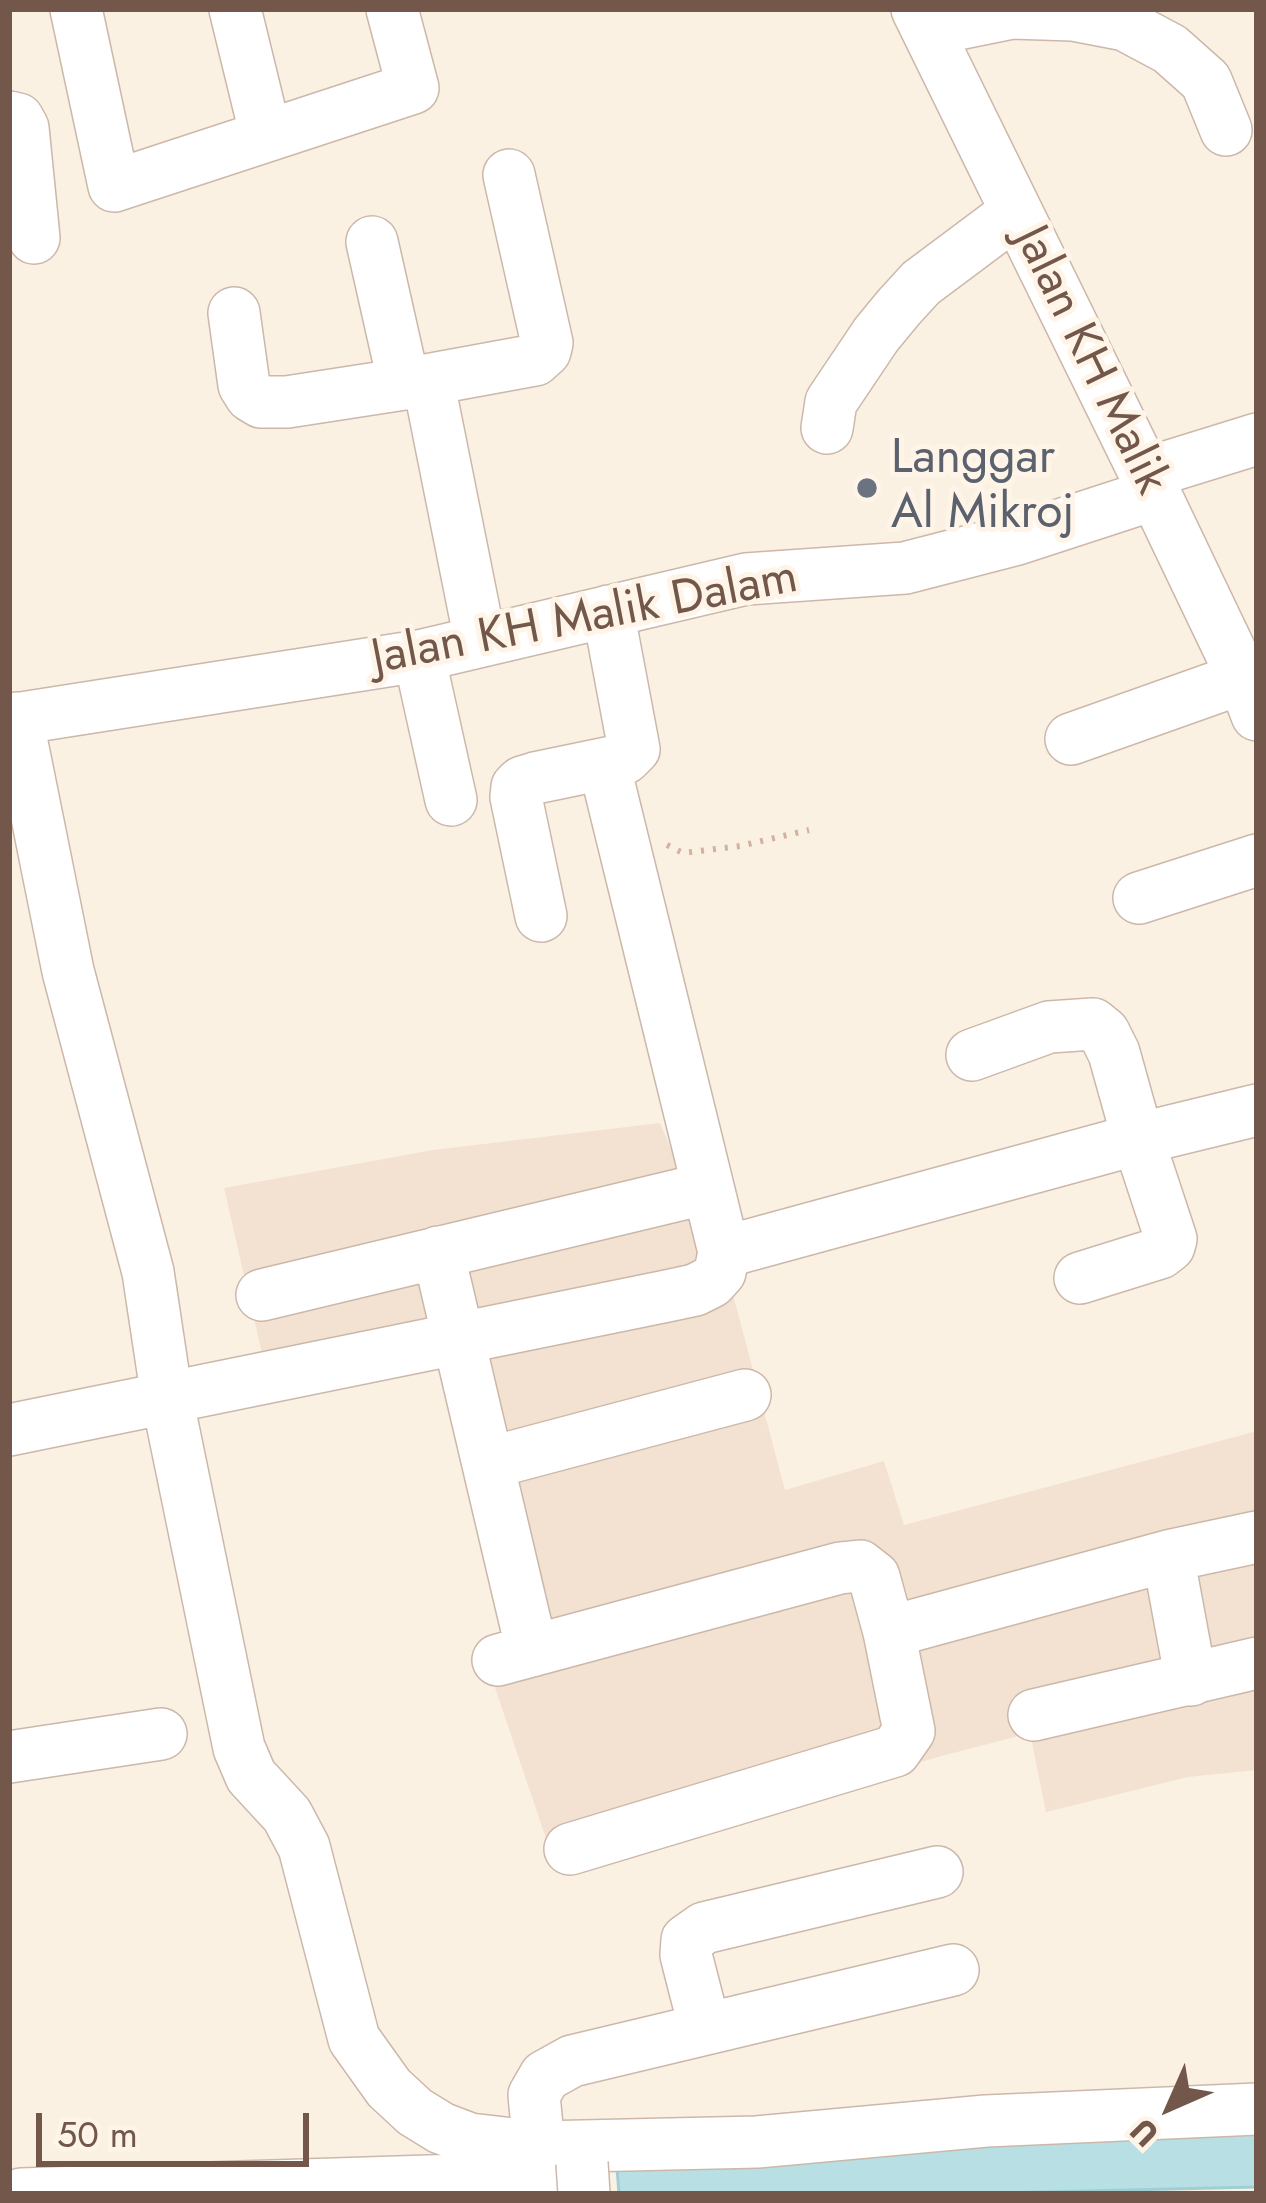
<!DOCTYPE html>
<html>
<head>
<meta charset="utf-8">
<style>
	body { margin:0 }
	#map { position:relative; width:1266px; height:2203px; overflow:hidden; background:#fbf1e3; font-family:Jost,sans-serif }
	canvas { display:block }
	.frame { position:absolute; inset:0; border:12px solid #72574a; pointer-events:none }
	.north { position:absolute; left:1110px; top:2047px; width:120px; height:120px; -webkit-text-stroke:9px #fef5e8; paint-order:stroke; rotate:225deg; font-size:33px; font-weight:700; line-height:48px; text-align:center; color:#72574a }
	.north::after { content:''; display:block; margin:auto; width:42px; height:54px; background:#72574a; clip-path:polygon(50% 0,100% 100%,50% 72%,0 100%) }
	.scale { position:absolute; left:36px; top:2113px; width:273px; height:54px; box-sizing:border-box; border:6px solid #72574a; border-top:0; padding-left:15px; font-size:36px; line-height:42px; white-space:nowrap; color:#72574a; -webkit-text-stroke:9px #fef5e8; paint-order:stroke }
</style>
</head>
<body>
<div id="map">
<canvas width="1266" height="2203"></canvas>
<div class="frame"></div>
<div class="north">U</div>
<div class="scale">50 m</div>
</div>
<script>
const c = document.querySelector('canvas').getContext('2d');
c.lineJoin = 'round';
function fillPath(path, color) { c.fillStyle = color; c.fill(path, 'evenodd'); }
const poly = rows => new Path2D(rows.map(r => 'M' + r).join(''));
function strokePath(path, color, width, dash) { c.strokeStyle = color; c.lineWidth = width; c.lineCap = dash ? 'butt' : 'round'; c.setLineDash(dash || []); c.stroke(path); }
function write(font, color, halo, rows, align = 'center') {
  c.font = font + ' Jost,sans-serif'; c.lineWidth = 10; c.setLineDash([]); c.textBaseline = 'middle'; c.strokeStyle = halo; c.fillStyle = color; for (const [text, x, y, turn = 0] of rows) {
    c.save(); c.translate(x, y); c.rotate((+turn || 0) * Math.PI / 180); c.textAlign = isNaN(turn) ? turn : align; if (halo) c.strokeText(text, 0, 0); c.fillText(text, 0, 0); c.restore();
  }
}
fillPath(poly([
	[660,1123,732,1291,785,1490,884,1461,904,1525,1257,1431,1257,1770,1188,1777,1046,1812,1030,1733,938,1757,557,1871,489,1670,482,1640,506,1629,442,1354,271,1393,224,1188,433,1150]
]), '#f3e2d1');
const water = poly([
	[1257,2108,1257,2187,954,2194,619,2194,615,2142,1257,2108]
]);
fillPath(water, '#b8dfe4');
strokePath(water, '#9fcfd5', 3);
const minor = poly([
	[76,9,114,186,413,88,392,9],
	[235,9,266,136],
	[917,9,1155,494,1243,678,1257,715],
	[928,30,1012,13,1073,15,1125,25,1170,49,1206,81,1226,130],
	[9,117,18,119,23,128,34,238],
	[372,242,404,384],
	[234,313,244,385,251,396,261,402,287,402,404,384,535,360,545,351,547,343,509,175],
	[428,380,480,640],
	[827,428,831,402,876,335,899,307,921,283,1016,212],
	[1144,474,1257,439],
	[419,656,451,800],
	[17,718,68,971,148,1272,167,1398,239,1748,251,1776,287,1815,304,1847,354,2039,389,2088,415,2112,441,2128,470,2139,539,2147,757,2142,986,2121,1257,2109],
	[9,720,419,656,746,579,905,568,1017,539,1155,494],
	[1071,739,1257,673],
	[1139,898,1257,860],
	[541,916,516,797,517,787,522,782,535,778,617,761,625,758,634,749,608,611],
	[972,1055,1049,1027,1093,1024,1104,1033,1114,1053,1138,1139,1171,1239,1169,1246,1160,1253,1080,1278],
	[438,1252,532,1651],
	[724,1252,1138,1139,1257,1110],
	[262,1295,687,1193],
	[9,1430,667,1296,695,1290,711,1282,720,1272,724,1252,604,764],
	[489,1463,745,1395],
	[1168,1556,1191,1680],
	[889,1632,1168,1556,1257,1537],
	[498,1660,840,1568,860,1566,874,1577,889,1632,909,1731,895,1751,570,1849],
	[1034,1715,1257,1663],
	[9,1757,161,1734],
	[705,2029,686,1955,687,1940,704,1928,937,1872],
	[539,2147,534,2095,545,2076,572,2061,953,1970],
	[21,2194,554,2177]
]);
strokePath(minor, '#ccb8aa', 54);
strokePath(poly([
	[667,845,683,853,740,846,809,830]
]), '#d4b19f', 6, [3, 9]);
strokePath(minor, '#fff', 51);
const minorBridge = poly([
	[582,2163,584,2194]
]);
strokePath(minorBridge, '#ccb8aa', 54, []);
strokePath(minorBridge, '#fff', 51);
for (const [x, y, r, color] of [
	[867,488,12,"#6b7280"]
]) { const dot = new Path2D(); dot.arc(x, y, r, 0, 2 * Math.PI); c.fillStyle = color; c.fill(dot); strokePath(dot, '#fef5e8', 4.5); }
write('48px', '#72574a', '#fef5e8', [
	["Jalan KH Malik",1089,361,64],
	["Jalan KH Malik Dalam",585,620,-11]
]);
write('48px', '#5b616d', '#fef5e8', [
	["Langgar",891,460],
	["Al Mikroj",891,515]
], 'left');
</script>
</body>
</html>
